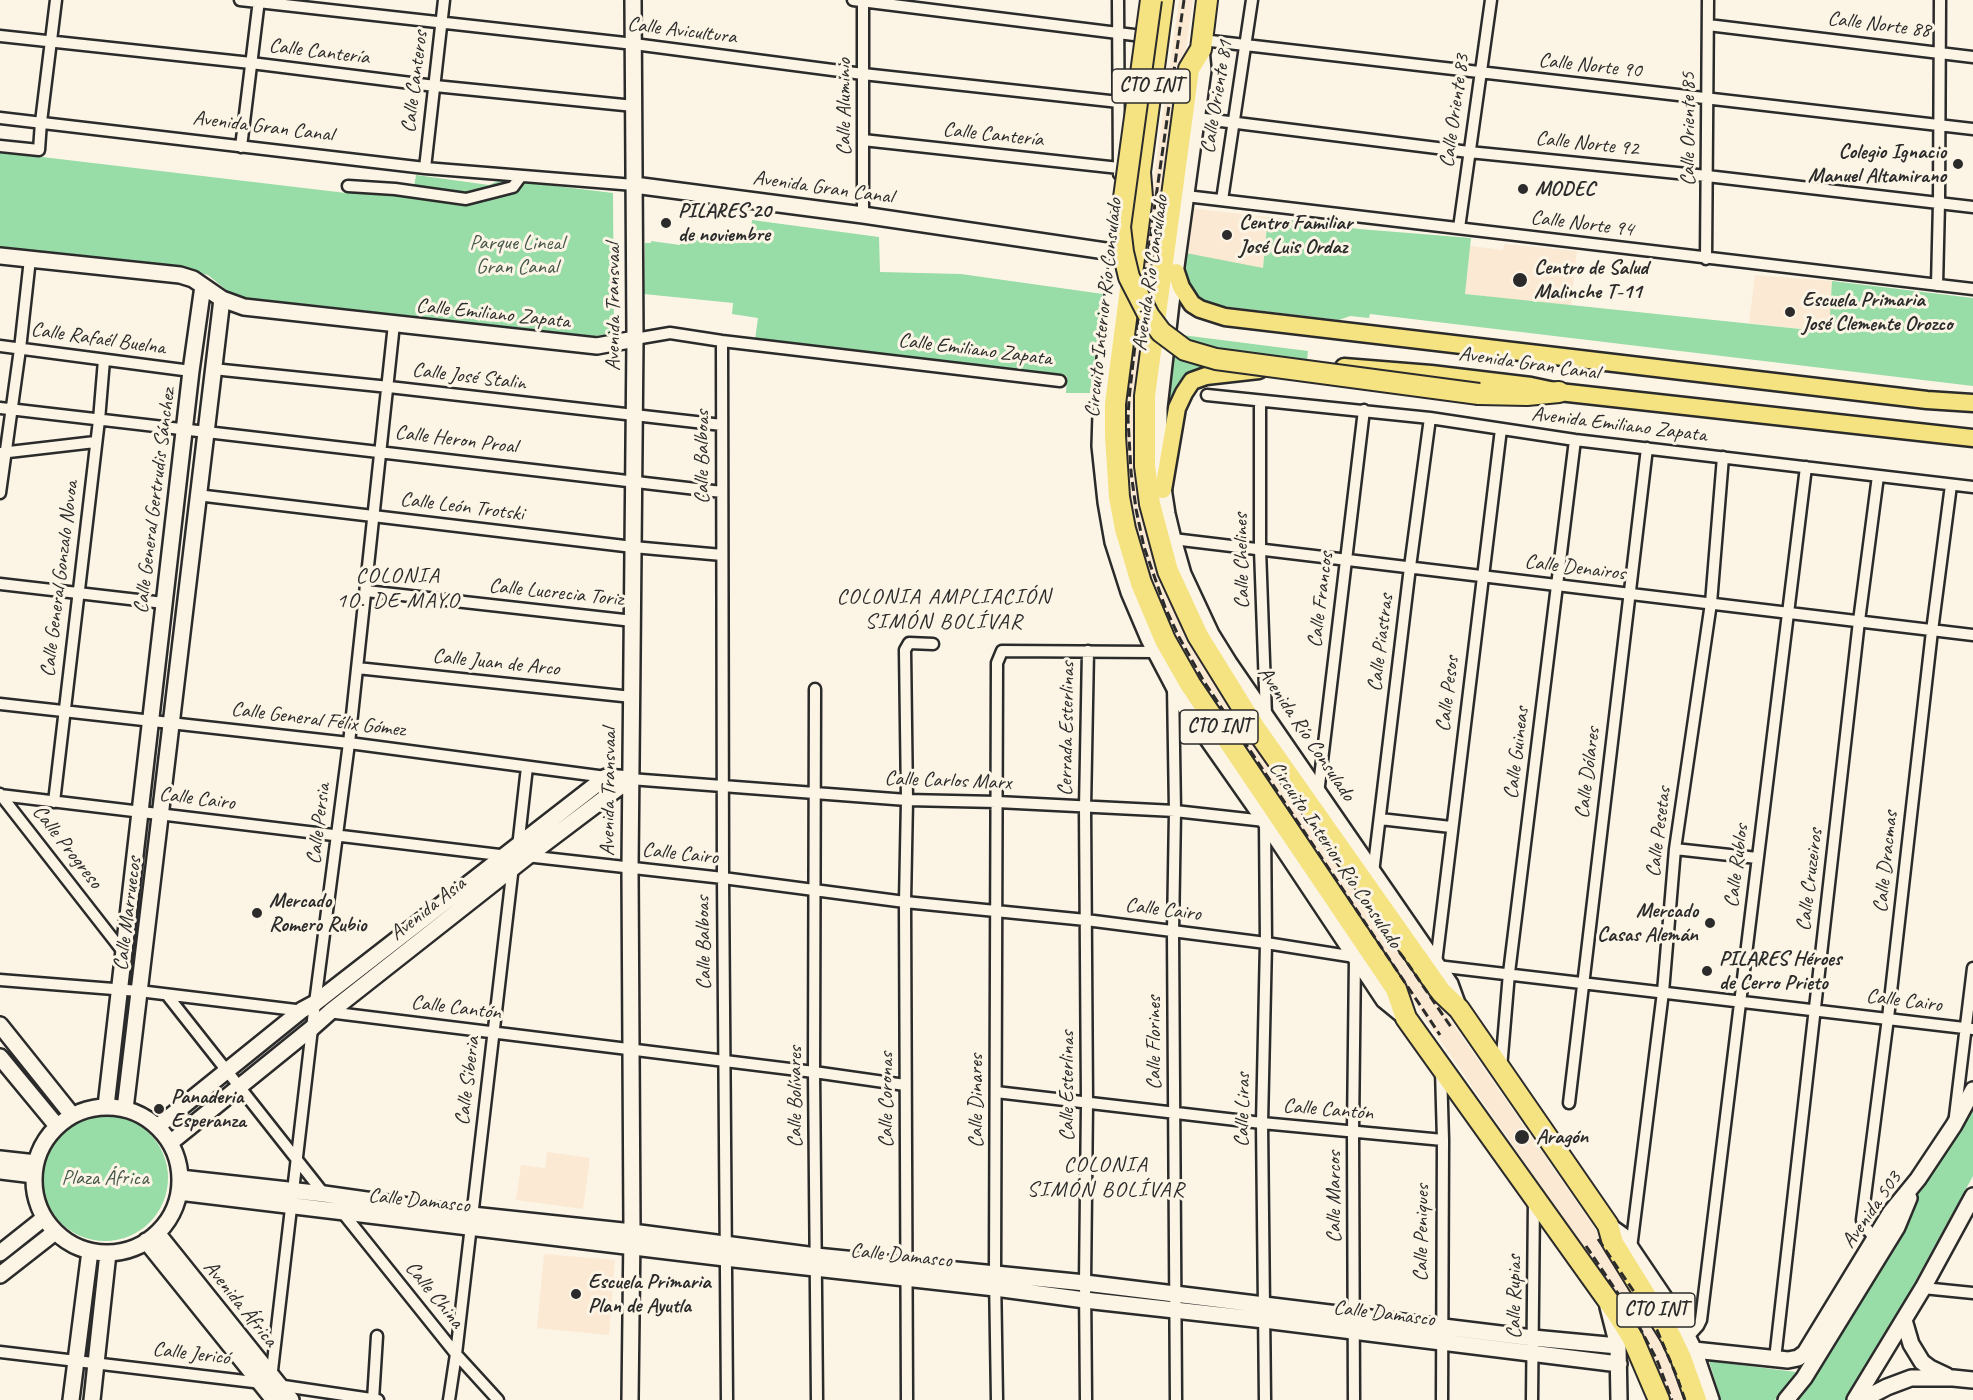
<!DOCTYPE html>
<html>
<head>
<meta charset="utf-8">
<style>
	body { margin:0 }
	canvas { display:block; background:#fcf5e5 }
</style>
</head>
<body>
<canvas width="1973" height="1400"></canvas>
<script>
const c = document.querySelector('canvas').getContext('2d');
c.lineJoin = 'round';
function fillPath(path, color) { c.fillStyle = color; c.fill(path, 'evenodd'); }
const poly = rows => new Path2D(rows.map(r => 'M' + r).join(''));
function strokePath(path, color, width, dash) { c.strokeStyle = color; c.lineWidth = width; c.lineCap = dash ? 'butt' : 'round'; c.setLineDash(dash || []); c.stroke(path); }
function write(font, color, halo, rows, align = 'center') {
  c.font = font + ' Caveat,sans-serif'; c.lineWidth = 6; c.setLineDash([]); c.textBaseline = 'middle'; c.strokeStyle = halo; c.fillStyle = color; for (const [text, x, y, turn = 0] of rows) {
    c.save(); c.translate(x, y); c.rotate((+turn || 0) * Math.PI / 180); c.textAlign = isNaN(turn) ? turn : align; if (halo) c.strokeText(text, 0, 0); c.fillText(text, 0, 0); c.restore();
  }
}
fillPath(poly([
	[1179,0,1193,0,1149,300,1137,298],
	[1190,208,1268,217,1263,269,1192,259,1186,253],
	[1504,244,1577,251,1571,306,1465,294,1470,246,1503,250],
	[1755,275,1832,281,1830,332,1749,323],
	[1131,344,1143,346,1138,467,1286,787,1335,861,1401,949,1644,1299,1654,1318,1689,1400,1667,1400,1653,1360,1643,1341,1596,1266,1364,930,1205,693,1176,643,1151,585,1134,525,1128,489,1124,447,1124,407],
	[547,1152,590,1158,583,1209,516,1200,521,1165,545,1168],
	[544,1254,615,1260,609,1335,537,1328]
]), '#fbe9d3');
fillPath(poly([
	[0,152,346,193,348,181,414,187,416,175,489,185,505,178,531,183,613,193,614,335,594,336,240,297,230,293,208,275,200,273,0,252],
	[1268,217,1359,229,1471,238,1465,294,1829,332,1832,281,1973,298,1973,386,1370,314,1369,318,1350,316,1339,320,1221,306,1183,295,1186,253,1263,268],
	[752,220,879,237,880,272,961,274,1103,294,1090,393,1066,393,1067,376,755,340,758,318,732,314,733,303,644,294,645,243,651,243,651,241,680,245,682,233,750,241],
	[1174,334,1308,351,1307,360,1202,371,1182,382,1174,394,1167,400],
	[1973,1099,1973,1176,1883,1340,1846,1400,1794,1400,1857,1300],
	'42 1178a63 63 0 1 1 126 0a63 63 0 1 1-126 0Z',
	[1709,1361,1796,1372,1775,1400,1721,1400]
]), '#98dca7');
const street = poly([
	[240,0,634,44,863,74,1119,102],
	[853,0,1142,36],
	[1118,0,1119,174],
	[1708,25,1973,57],
	[0,36,251,63,435,86,634,106],
	[1202,40,1973,129],
	[0,118,425,168,634,185],
	[1197,118,1469,152,1707,176,1973,207],
	[863,140,1119,168],
	[0,146,39,150,41,122,56,0],
	[241,147,259,0],
	[425,168,444,0],
	[348,186,395,189,466,199,513,187,521,176],
	[1186,196,1973,289],
	[1222,200,1252,0],
	[863,215,863,0],
	[1459,228,1491,0],
	[1706,259,1708,0],
	[1937,285,1939,203,1940,0],
	[635,339,670,333,722,341,1060,381],
	[722,341,723,878,727,1400],
	[0,346,191,371],
	[213,369,389,387,722,425],
	[1207,395,1430,418,1575,440,1973,487],
	[1260,401,1260,549,1266,716],
	[0,408,722,492],
	[0,453,95,442],
	[0,493,20,349,30,259],
	[197,495,633,547,722,555],
	[1173,539,1973,635],
	[0,584,164,603],
	[366,591,633,621],
	[357,668,632,697],
	[1173,686,1175,811,1173,932,1176,1400],
	[815,689,814,1072,817,1400],
	[0,704,349,743,606,777],
	[630,779,907,800,997,802,1175,811,1265,821,1266,943,1262,1123,1265,1400],
	[0,794,124,953],
	[1318,794,1364,410],
	[0,795,508,856],
	[54,802,99,420,104,360],
	[1380,819,1451,827],
	[518,847,527,767],
	[1675,849,1757,858],
	[526,856,723,878,905,902,1086,920,1266,943,1355,957,1353,1131,1354,1400],
	[1373,873,1410,567,1430,418],
	[1436,963,1501,429],
	[1437,966,1973,1029],
	[0,980,139,991,304,1011],
	[167,995,324,1194],
	[328,1012,814,1072,905,1085],
	[1501,1068,1509,973,1575,440],
	[1441,1070,1443,1140,1442,1400],
	[996,1092,1262,1123,1443,1140],
	[1569,1103,1647,448],
	[1955,1116,1973,968],
	[343,1213,456,1354,498,1400],
	[1875,1239,1864,1225,1862,1220,1888,1018,1932,631,1951,485],
	[1631,1248,1663,992,1675,849,1711,603,1723,457],
	[1923,1288,1973,1293],
	[1688,1337,1698,1326,1701,1320,1806,467],
	[0,1352,262,1383],
	[1775,1359,1859,621,1878,476],
	[271,1379,315,1003,349,743,394,324],
	[277,1385,378,1400],
	[373,1400,377,1336],
	[449,1400,456,1354,513,866],
	[907,1400,905,902,907,800,905,650,909,643,933,644],
	[997,1400,995,1274,997,663,1002,651,1155,652],
	[1086,1400,1085,1283,1087,1103,1085,808,1088,651],
	[1532,1400,1534,1199]
]);
const secondary = poly([
	[1201,49,1203,70,1171,303,1159,408,1159,462,1167,514,1173,539,1183,574,1211,634,1229,663,1450,984,1458,1006],
	[634,185,863,215,1119,253],
	[1119,250,1102,382,1100,446,1106,502,1113,542,1129,592,1149,639,1183,704,1265,821,1384,1000,1406,1018],
	[0,256,180,275,193,279,222,299,244,307,597,346,635,339],
	[0,1025,72,1115],
	[0,1057,57,1126],
	[106,1106,191,371,203,286],
	'34 1180a73 73 0 1 1 146 0a73 73 0 1 1-146 0Z',
	[125,1109,222,299],
	[157,1127,302,1010,315,1003,606,777,630,779],
	[170,1143,312,1028,330,1012,528,856,630,779],
	[0,1159,36,1163],
	[0,1171,34,1175],
	[180,1178,324,1194,472,1215,632,1232,816,1256,1085,1283,1533,1338,1618,1346],
	[179,1192,725,1258,995,1288,1085,1300,1264,1320,1619,1364],
	[1608,1225,1622,1235,1678,1318,1694,1350,1711,1400],
	[157,1233,291,1400],
	[146,1241,274,1400],
	[0,1253,44,1218],
	[0,1275,55,1232],
	[1608,1307,1618,1346,1619,1400],
	[1904,1320,1911,1344,1922,1362,1930,1368,1947,1376],
	[1694,1350,1788,1360,1798,1358,1805,1353,1891,1212,1918,1179,1954,1125,1973,1090],
	[71,1400,90,1251],
	[92,1400,108,1253],
	[630,1400,632,1232,630,868,635,339,633,0],
	[1786,1400,1804,1378,1897,1227,1909,1198],
	[1855,1400,1923,1288,1973,1196],
	[1862,1400,1887,1387,1911,1378,1953,1378,1973,1380]
]);
const primary = poly([
	[1176,272,1181,287,1192,304,1200,309,1225,317,1927,400,1973,403],
	[1344,367,1431,374,1531,386,1559,392,1973,438],
	[1163,490,1177,408,1184,393,1192,381,1206,376,1259,370]
]);
const highway = poly([
	[1163,0,1140,172,1142,197,1115,404,1115,436,1119,497,1125,529,1141,583,1165,640,1190,684,1396,989,1406,1018,1617,1313,1632,1337,1659,1400],
	[1207,0,1201,49,1189,69,1145,396,1145,466,1150,504,1168,571,1198,636,1255,728,1441,992,1459,1009,1608,1225,1613,1243,1671,1337,1681,1358,1696,1400],
	[1479,394,1527,395,1559,392]
]);
strokePath(street, '#2b2b2b', 15);
strokePath(secondary, '#2b2b2b', 20);
strokePath(primary, '#2b2b2b', 21);
strokePath(highway, '#2b2b2b', 24);
strokePath(street, '#fcf5e5', 10);
strokePath(secondary, '#fcf5e5', 15);
strokePath(primary, '#f5e381', 16);
strokePath(highway, '#f5e381', 20);
strokePath(poly([
	[1184,0,1135,345,1129,399,1128,419,1131,472,1136,509,1144,547,1165,607,1179,637,1203,680,1440,1035],
	[1359,898,1406,961,1451,1027],
	[1598,1239,1639,1299,1657,1330,1677,1377,1685,1400],
	[1586,1246,1634,1317,1657,1360,1672,1400]
]), '#2b2b2b', 3, [9, 4.5]);
const highwayBridge = poly([
	[1151,0,1120,227,1123,252,1129,277,1149,316,1161,332,1185,350,1216,359,1479,394]
]);
strokePath(highwayBridge, '#2b2b2b', 24, []);
strokePath(highwayBridge, '#f5e381', 20);
for (const [x, y, r, color] of [
	[1958,164,6,"#2b2b2b"],
	[1523,189,6,"#2b2b2b"],
	[666,223,6,"#2b2b2b"],
	[1227,235,6,"#2b2b2b"],
	[1520,280,8,"#2b2b2b"],
	[1790,312,6,"#2b2b2b"],
	[257,913,6,"#2b2b2b"],
	[1710,923,6,"#2b2b2b"],
	[1707,971,6,"#2b2b2b"],
	[159,1109,6,"#2b2b2b"],
	[1522,1137,8,"#2b2b2b"],
	[576,1294,6,"#2b2b2b"]
]) { const dot = new Path2D(); dot.arc(x, y, r, 0, 2 * Math.PI); c.fillStyle = color; c.fill(dot); strokePath(dot, '#fcf5e5', 2); }
for (const [x, y, w] of [
	[1151,86,78],
	[1219,727,78],
	[1656,1310,78]
]) { const box = new Path2D(); box.roundRect(x - w / 2, y - 17, w, 34, 4.5); c.fillStyle = '#fcf5e5'; c.fill(box); strokePath(box, '#2b2b2b', 1.5); }
write('bold 20px', '#2b2b2b', null, [
	["CTO INT",1151,86],
	["CTO INT",1219,727],
	["CTO INT",1656,1310]
]);
write('21px', '#2b2b2b', '#fcf5e5', [
	["Calle Norte 88",1879,25,7],
	["Calle Avicultura",682,31,7],
	["Calle Cantería",319,52,7],
	["Calle Norte 90",1590,66,6],
	["Calle Canteros",415,82,-83],
	["Calle Oriente 81",1217,97,-81],
	["Calle Aluminio",844,107,-90],
	["Calle Oriente 83",1455,111,-82],
	["Avenida Gran Canal",263,127,7],
	["Calle Oriente 85",1688,129,-90],
	["Calle Cantería",993,135,6],
	["Calle Norte 92",1587,144,6],
	["Avenida Gran Canal",823,188,8],
	["Calle Norte 94",1582,224,7],
	["Avenida Río Consulado",1151,273,-82],
	["Avenida Transvaal",613,307,-90],
	["Circuito Interior Río Consulado",1104,308,-84],
	["Calle Emiliano Zapata",493,314,6],
	["Calle Rafaél Buelna",98,339,8],
	["Calle Emiliano Zapata",975,350,7],
	["Avenida Gran Canal",1529,364,8],
	["Calle José Stalin",469,377,7],
	["Avenida Emiliano Zapata",1619,425,7],
	["Calle Heron Proal",456,440,7],
	["Calle Balboas",702,457,-90],
	["Calle General Gertrudis Sánchez",155,501,-83],
	["Calle León Trotski",462,507,7],
	["Calle Chelines",1242,561,-91],
	["Calle Denairos",1575,568,7],
	["Calle General Gonzalo Novoa",60,579,-83],
	["Calle Lucrecia Toriz",556,593,6],
	["Calle Francos",1321,600,-83],
	["Calle Piastras",1381,643,-83],
	["Calle Juan de Arco",496,663,6],
	["Calle Pesos",1448,694,-83],
	["Calle General Félix Gómez",318,720,7],
	["Cerrada Esterlinas",1067,729,-89],
	["Avenida Río Consulado",1306,734,56],
	["Calle Guineas",1517,753,-83],
	["Calle Dólares",1588,773,-83],
	["Calle Carlos Marx",948,781,2],
	["Avenida Transvaal",609,792,-89],
	["Calle Cairo",197,799,7],
	["Calle Persia",319,824,-83],
	["Calle Pesetas",1659,832,-83],
	["Calle Progreso",67,847,52],
	["Calle Cairo",680,854,6],
	["Circuito Interior Río Consulado",1335,855,56],
	["Calle Dracmas",1886,862,-84],
	["Calle Rublos",1737,866,-83],
	["Calle Cruzeiros",1810,880,-83],
	["Avenida Asia",428,909,-38],
	["Calle Cairo",1163,910,7],
	["Calle Marruecos",128,914,-83],
	["Calle Balboas",704,943,-91],
	["Calle Cairo",1904,1001,7],
	["Calle Cantón",456,1008,7],
	["Calle Florines",1154,1043,-90],
	["Calle Siberia",468,1081,-83],
	["Calle Esterlinas",1067,1086,-90],
	["Calle Bolívares",795,1097,-90],
	["Calle Coronas",886,1100,-90],
	["Calle Dinares",976,1101,-90],
	["Calle Liras",1243,1110,-89],
	["Calle Cantón",1328,1110,5],
	["Calle Marcos",1334,1197,-90],
	["Calle Damasco",419,1201,6],
	["Avenida 503",1872,1210,-55],
	["Calle Peniques",1422,1233,-89],
	["Calle Damasco",901,1256,6],
	["Calle China",434,1295,51],
	["Calle Rupias",1514,1297,-90],
	["Avenida África",240,1304,51],
	["Calle Damasco",1384,1314,7],
	["Calle Jericó",191,1354,7]
]);
write('bold 21px', '#2b2b2b', '#fcf5e5', [
	["Colegio Ignacio",1946,152,"right"],
	["Manuel Altamirano",1946,176,"right"],
	["MODEC",1535,189],
	["PILARES 20",678,211],
	["de noviembre",678,235],
	["Centro Familiar",1239,223],
	["José Luis Ordaz",1239,247],
	["Centro de Salud",1534,268],
	["Malinche T-11",1534,292],
	["Escuela Primaria",1802,300],
	["José Clemente Orozco",1802,324],
	["Mercado",269,901],
	["Romero Rubio",269,925],
	["Mercado",1698,911,"right"],
	["Casas Alemán",1698,935,"right"],
	["PILARES Héroes",1719,959],
	["de Cerro Prieto",1719,983],
	["Panaderia",171,1097],
	["Esperanza",171,1121],
	["Aragón",1536,1137],
	["Escuela Primaria",588,1282],
	["Plan de Ayutla",588,1306]
], 'left');
write('21px', '#46574a', '#fcf5e5', [
	["Parque Lineal",517,243],
	["Gran Canal",517,267],
	["Plaza África",105,1178]
]);
c.letterSpacing = '1.5px';
write('22px', '#2b2b2b', '#fcf5e5', [
	["COLONIA",398,576],
	["1O. DE MAYO",398,601],
	["COLONIA AMPLIACIÓN",944,597],
	["SIMÓN BOLÍVAR",944,622],
	["COLONIA",1106,1165],
	["SIMÓN BOLÍVAR",1106,1190]
]);
c.letterSpacing = '0px';
</script>
</body>
</html>
